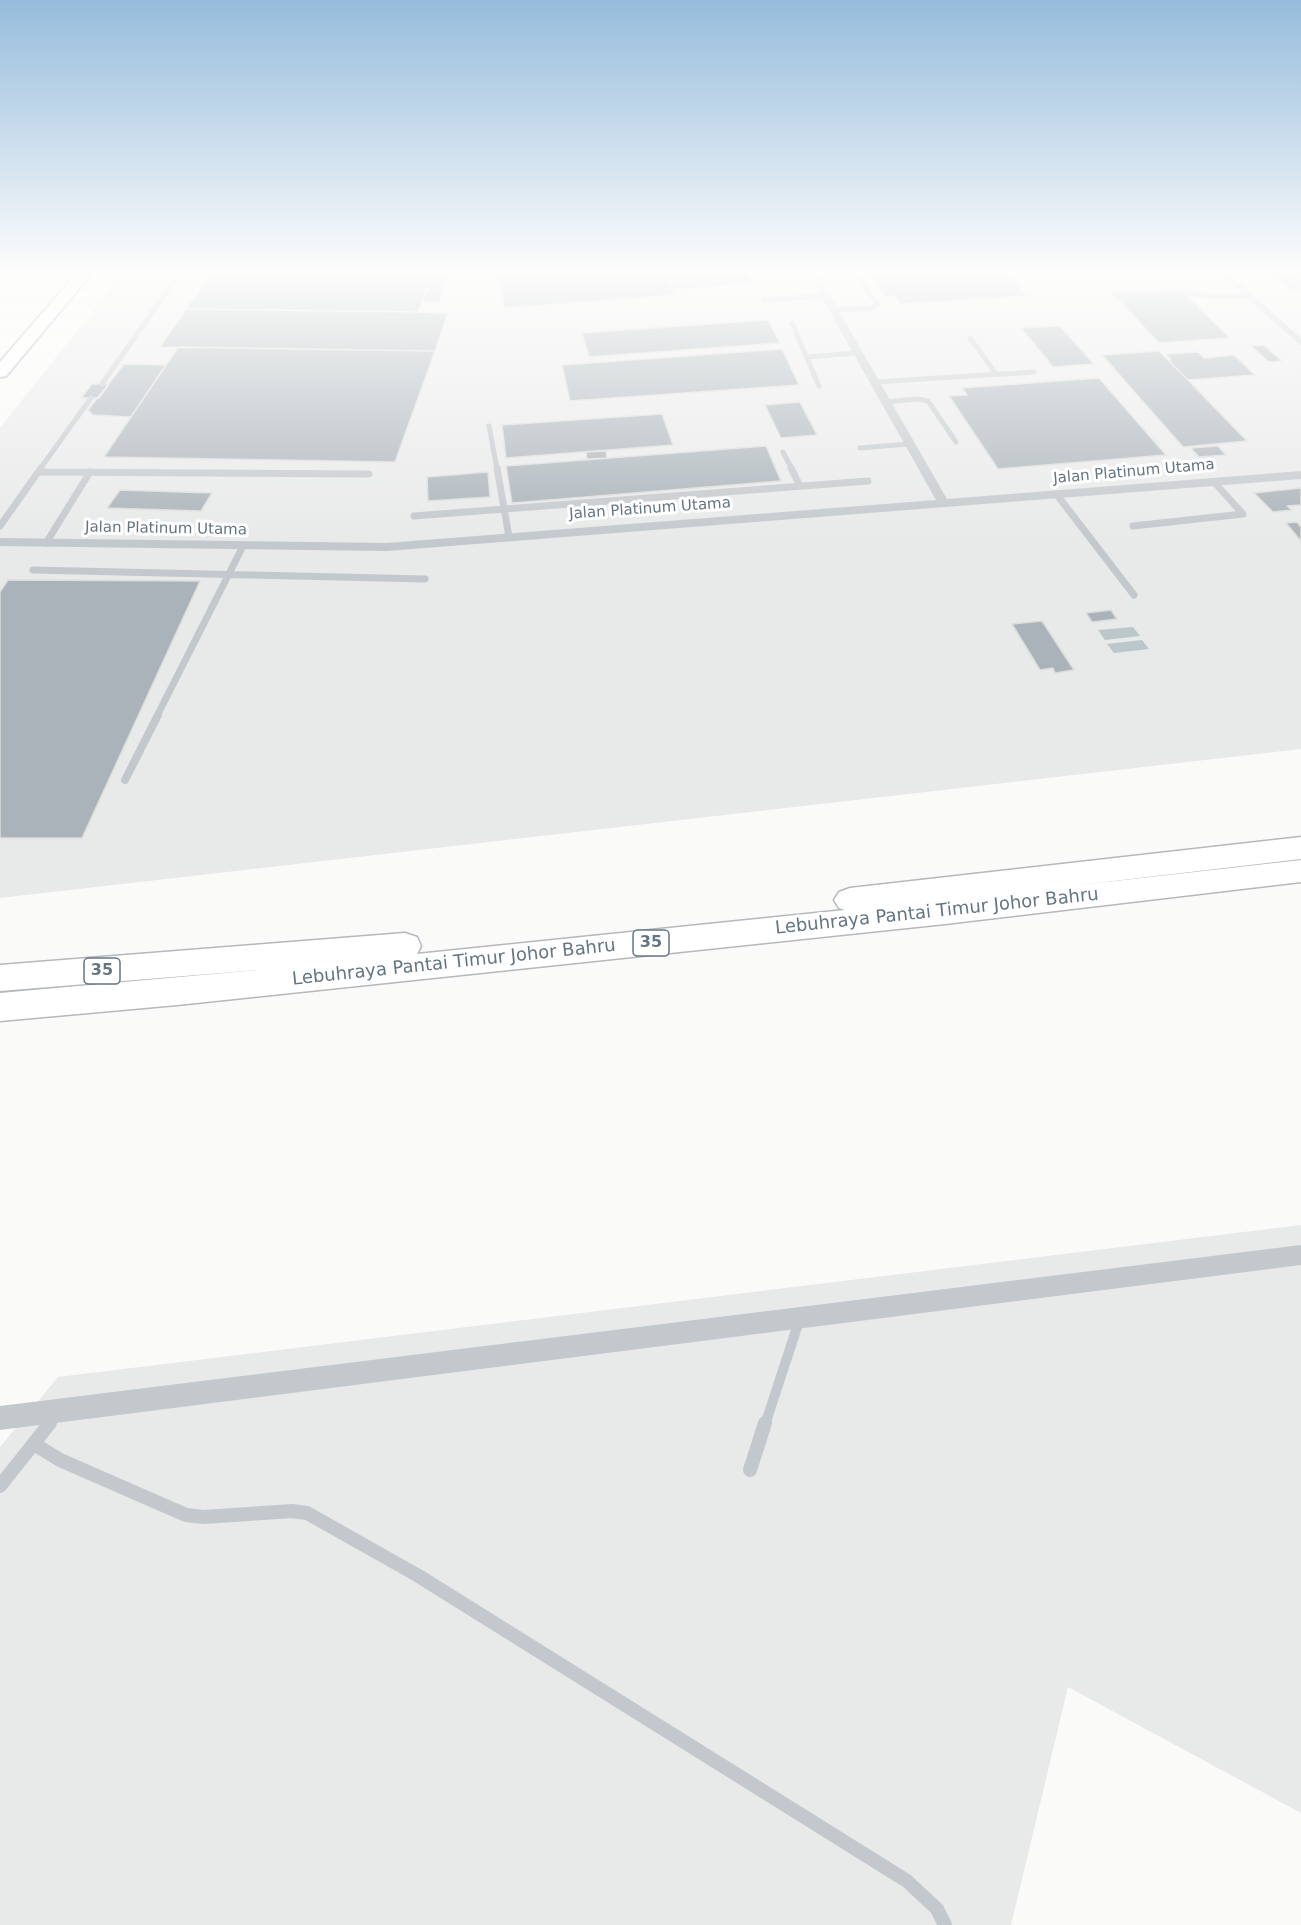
<!DOCTYPE html>
<html>
<head>
<meta charset="utf-8">
<style>
	body { margin:0 }
	canvas { display:block; background:#fafaf8 }
</style>
</head>
<body>
<canvas width="1301" height="1925"></canvas>
<script>
const c = document.querySelector('canvas').getContext('2d');
c.lineJoin = 'round';
function fillPath(path, color) { c.fillStyle = color; c.fill(path, 'evenodd'); }
const poly = rows => new Path2D(rows.map(r => 'M' + r).join(''));
function strokePath(path, color, width, dash) { c.strokeStyle = color; c.lineWidth = width; c.lineCap = dash ? 'butt' : 'round'; c.setLineDash(dash || []); c.stroke(path); }
function write(font, color, halo, rows, align = 'center') {
  c.font = font + ' "DejaVu Sans",sans-serif'; c.lineWidth = 6; c.setLineDash([]); c.textBaseline = 'middle'; c.strokeStyle = halo; c.fillStyle = color; for (const [text, x, y, turn = 0] of rows) {
    c.save(); c.translate(x, y); c.rotate((+turn || 0) * Math.PI / 180); c.textAlign = isNaN(turn) ? turn : align; if (halo) c.strokeText(text, 0, 0); c.fillText(text, 0, 0); c.restore();
  }
}
fillPath(poly([
	[123,273,1301,273,1301,749,0,898,0,428],
	[1301,1225,1301,1813,1068,1687,1011,1925,0,1925,0,1447,58,1377]
]), '#e8e9e9');
fillPath(poly([
	[1133,627,1140,636,1105,640,1098,630],
	[1142,640,1149,649,1114,653,1107,644]
]), '#bbc7cb');
const building = poly([
	[211,273,434,273,418,312,186,309,211,273],
	[434,273,450,273,439,303,422,303,434,273],
	[497,273,665,273,675,295,504,308,497,273],
	[665,273,747,273,753,284,673,290,665,273],
	[870,273,1008,273,1027,296,900,304,895,296,885,297,870,273],
	[1267,273,1301,273,1301,290,1293,291,1267,273],
	[1182,291,1230,338,1159,343,1114,295,1182,291],
	[186,309,418,312,448,313,435,351,160,347,186,309],
	[768,320,780,343,589,357,582,333,768,320],
	[1060,326,1094,364,1053,367,1021,328,1060,326],
	[1264,345,1282,361,1269,362,1251,346,1264,345],
	[178,347,435,351,395,462,104,457,178,347],
	[782,349,799,385,570,401,562,365,782,349],
	[1159,351,1188,380,1247,441,1183,447,1102,355,1159,351],
	[1198,352,1204,358,1234,355,1255,375,1188,380,1168,360,1171,360,1166,354,1198,352],
	[124,364,166,365,131,417,93,415,88,410,124,364],
	[1099,378,1166,455,998,469,949,396,967,395,962,388,1099,378],
	[92,384,109,384,99,398,81,398,92,384],
	[800,402,817,435,781,438,765,405,800,402],
	[662,414,673,445,506,458,502,425,662,414],
	[766,446,781,481,512,503,506,466,766,446],
	[1218,446,1226,455,1199,457,1191,448,1218,446],
	[606,451,607,458,587,459,586,452,606,451],
	[488,472,490,497,428,501,427,477,488,472],
	[1301,488,1301,505,1287,506,1292,510,1273,512,1254,493,1301,488],
	[120,490,212,493,201,511,107,508,120,490],
	[1297,522,1301,527,1301,541,1286,523,1297,522],
	[8,580,200,581,82,838,0,838,0,592,8,580],
	[1111,610,1117,619,1092,622,1086,613,1111,610],
	[1042,621,1074,670,1055,673,1053,668,1040,670,1012,624,1042,621]
]);
fillPath(building, '#aab3b9');
strokePath(building, '#dcdcda', 1.5);
const primary = poly([
	[77,273,92,273,6,376,0,377,0,362,77,273]
]);
const highway = poly([
	[1301,837,1301,859,1071,886,1301,860,1301,882,945,924,177,1005,0,1021,0,993,258,970,0,991,0,965,405,933,417,937,421,946,417,954,845,910,839,908,834,900,839,892,850,888,1301,837]
]);
strokePath(primary, '#b5babe', 4);
strokePath(highway, '#b4b9bd', 3);
strokePath(poly([
	[1113,294,1176,291,1208,296,1248,296],
	[764,300,825,296],
	[833,310,871,308,878,305,854,273],
	[792,323,819,386],
	[970,338,996,374],
	[807,357,857,353],
	[874,382,1034,372],
	[102,384,180,273],
	[885,402,917,399,928,401,956,442],
	[489,426,497,469],
	[860,448,909,444],
	[783,452,792,469],
	[40,469,91,398]
]), '#c3c8cc', 5);
strokePath(poly([
	[497,468,509,537],
	[791,468,800,486],
	[39,472,369,474],
	[1057,495,1134,595],
	[414,516,868,481],
	[0,526,41,468],
	[1133,526,1243,514,1214,482],
	[46,543,90,472],
	[33,570,425,579],
	[157,716,243,546]
]), '#c3c8cc', 7);
strokePath(poly([
	[125,780,158,715]
]), '#c3c8cc', 8);
strokePath(poly([
	[49,1425,57,1415],
	[765,1425,800,1318]
]), '#c3c8cc', 10);
strokePath(poly([
	[34,1444,60,1460,186,1515,204,1517,292,1511,307,1513,417,1575,907,1881,937,1909,945,1925],
	[750,1470,765,1423],
	[0,1486,50,1423]
]), '#c3c8cc', 14);
fillPath(poly([
	[808,273,817,273,947,499,1301,471,1301,479,387,551,0,546,0,538,387,543,936,500,808,273],
	[1218,273,1228,273,1301,338,1301,346,1218,273],
	[1301,1245,1301,1265,0,1430,0,1406,1301,1245]
]), '#c3c8cc');
fillPath(primary, '#fff');
fillPath(highway, '#fff');
const sky = c.createLinearGradient(0, 0, 0, 543);
sky.addColorStop(0, '#96bcdc');
sky.addColorStop(0.5, '#fdfdfc');
sky.addColorStop(1, '#fdfdfc00');
c.fillStyle = sky;
c.fillRect(0, 0, 1301, 543);
write('15px', '#657683', '#fff', [
	["Jalan Platinum Utama",1134,472,-5],
	["Jalan Platinum Utama",650,509,-4],
	["Jalan Platinum Utama",166,529,1]
]);
for (const [x, y, w] of [
	[651,943,36],
	[102,971,36]
]) { const box = new Path2D(); box.roundRect(x - w / 2, y - 13, w, 26, 4.5); c.fillStyle = '#fff'; c.fill(box); strokePath(box, '#657683', 1.5); }
write('bold 16px', '#657683', null, [
	["35",651,943],
	["35",102,971]
]);
write('18px', '#657683', '#fff', [
	["Lebuhraya Pantai Timur Johor Bahru",937,912,-6],
	["Lebuhraya Pantai Timur Johor Bahru",454,963,-6]
]);
</script>
</body>
</html>
